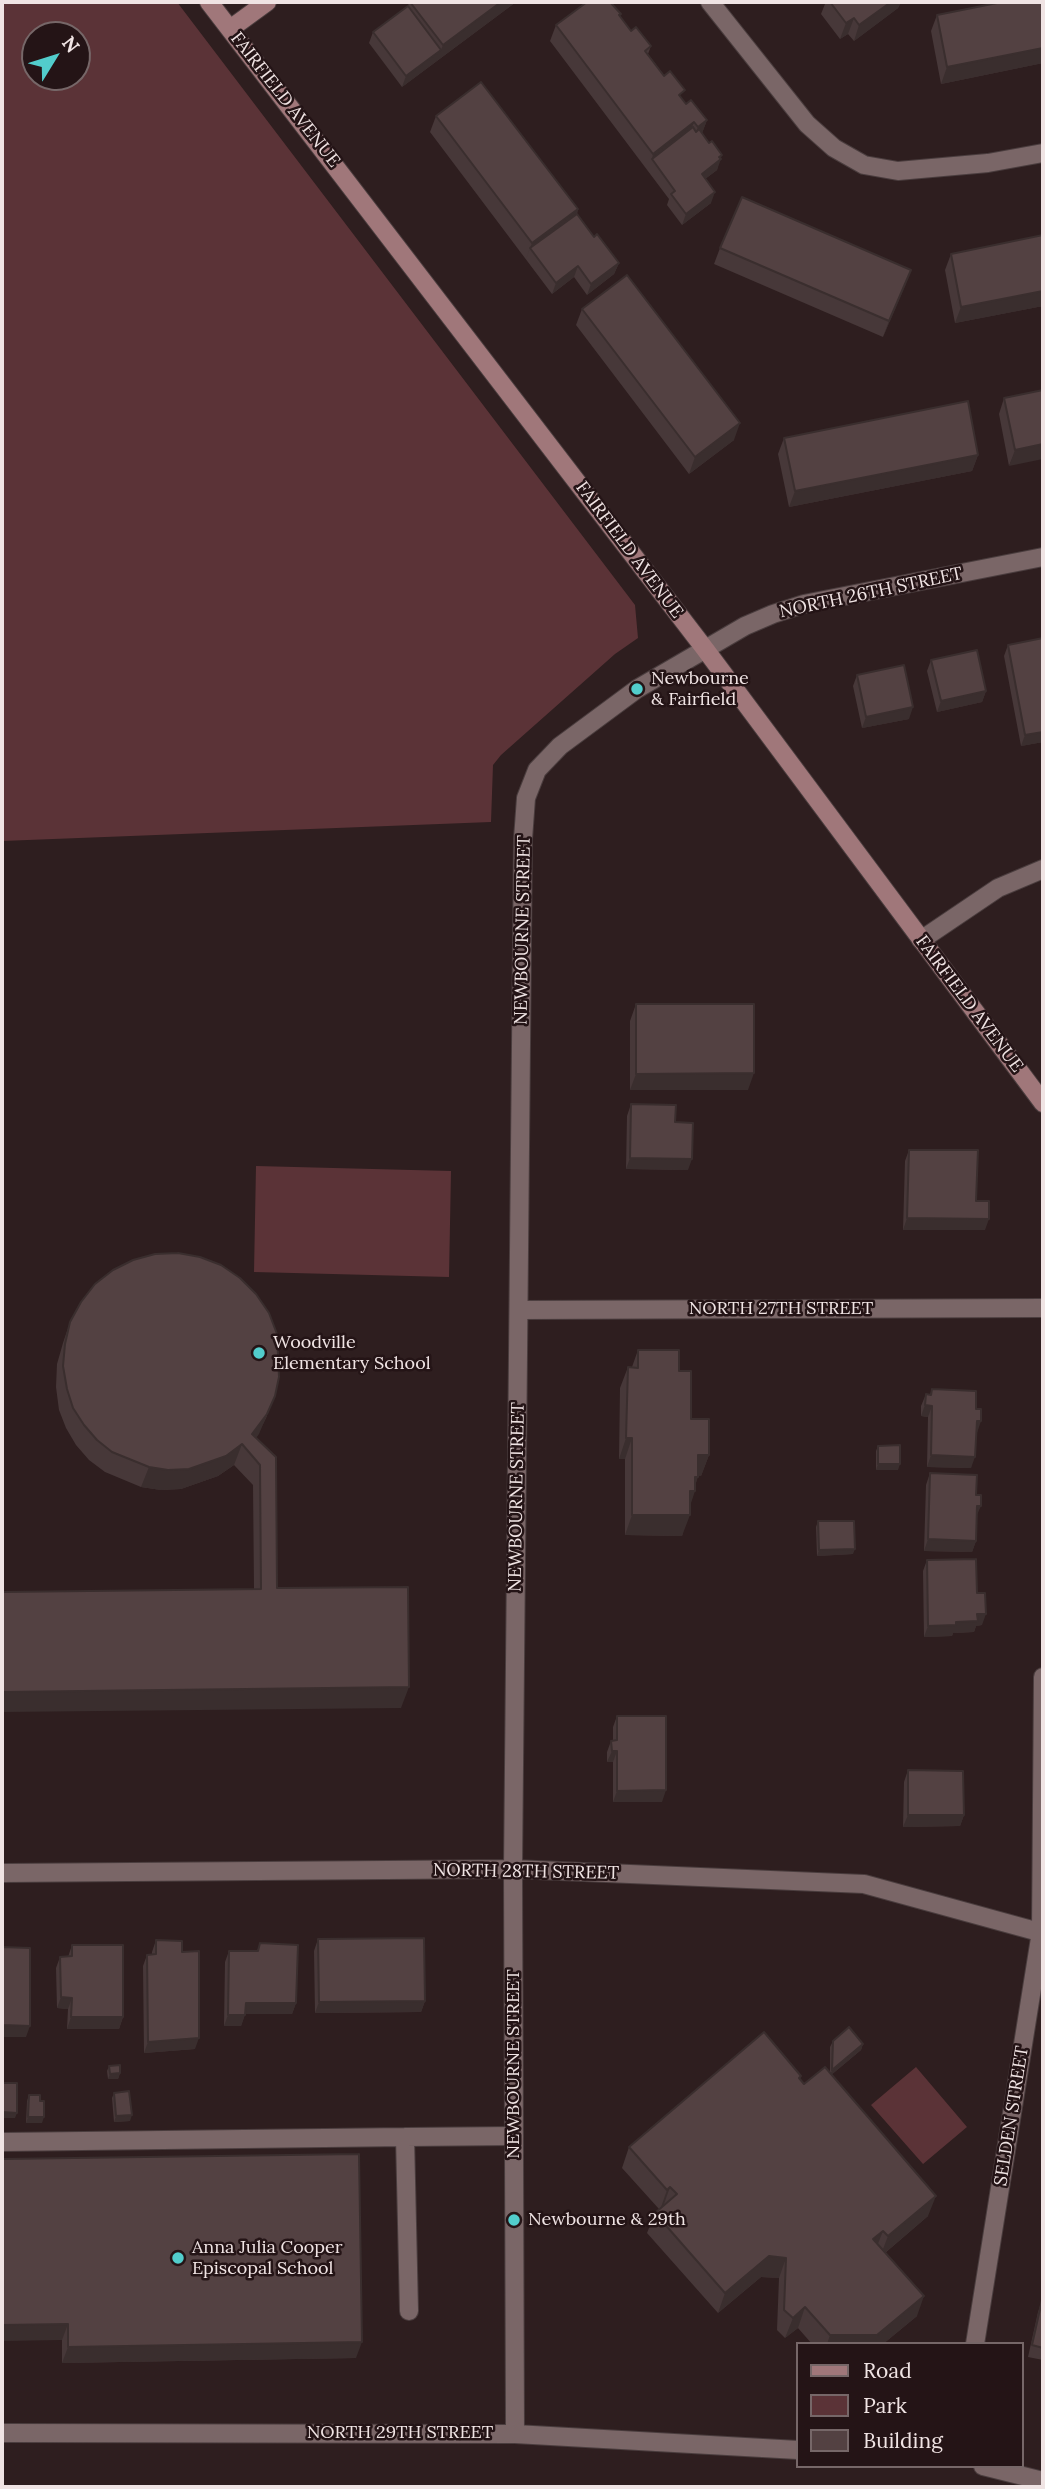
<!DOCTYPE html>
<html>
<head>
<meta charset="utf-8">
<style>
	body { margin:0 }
	#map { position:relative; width:1045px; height:2489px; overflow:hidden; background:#2e1e1f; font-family:Lora,serif }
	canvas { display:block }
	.frame { position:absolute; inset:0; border:4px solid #f0e4e4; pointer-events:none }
	.legend { position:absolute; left:796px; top:2342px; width:228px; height:126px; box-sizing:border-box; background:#241416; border:2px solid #766768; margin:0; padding:9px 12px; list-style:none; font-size:21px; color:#f0e4e4 }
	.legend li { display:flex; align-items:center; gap:14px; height:35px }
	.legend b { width:35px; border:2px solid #766768 }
	.north { position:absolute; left:21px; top:21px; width:70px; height:70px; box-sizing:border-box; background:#241416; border:2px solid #766768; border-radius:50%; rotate:52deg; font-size:19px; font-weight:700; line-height:28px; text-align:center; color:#f0e4e4 }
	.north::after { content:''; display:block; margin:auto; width:24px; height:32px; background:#52cdcc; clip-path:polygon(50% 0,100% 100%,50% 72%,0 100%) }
</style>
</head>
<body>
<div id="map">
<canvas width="1045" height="2489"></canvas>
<div class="frame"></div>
<ul class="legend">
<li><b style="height:9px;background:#a0777a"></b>Road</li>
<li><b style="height:19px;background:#5b3337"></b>Park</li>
<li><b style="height:19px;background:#534142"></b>Building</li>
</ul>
<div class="north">N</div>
</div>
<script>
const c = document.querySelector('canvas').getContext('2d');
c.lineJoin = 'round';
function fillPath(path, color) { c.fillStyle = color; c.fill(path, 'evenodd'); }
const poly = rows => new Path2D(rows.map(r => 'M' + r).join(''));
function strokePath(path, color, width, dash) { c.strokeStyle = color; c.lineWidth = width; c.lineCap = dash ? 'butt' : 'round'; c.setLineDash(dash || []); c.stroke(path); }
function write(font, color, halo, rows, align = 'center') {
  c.font = font + ' Lora,serif'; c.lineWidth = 5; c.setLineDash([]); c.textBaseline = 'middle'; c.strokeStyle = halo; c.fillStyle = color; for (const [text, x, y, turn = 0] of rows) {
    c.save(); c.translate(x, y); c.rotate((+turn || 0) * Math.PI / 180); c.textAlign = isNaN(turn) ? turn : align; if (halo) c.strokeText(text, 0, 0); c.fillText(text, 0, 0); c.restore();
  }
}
fillPath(poly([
	[2,2,177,2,635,605,638,638,615,654,501,755,493,765,491,822,2,841],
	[35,35,77,35,77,77,35,77],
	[256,1166,451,1171,449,1277,254,1272],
	[916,2067,967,2127,923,2164,871,2105]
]), '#5b3337');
const lane = poly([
	[921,940,998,888,1043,869],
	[2,2142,405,2137],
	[409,2311,405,2137,514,2136]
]);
const street = poly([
	[710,2,807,124,834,148,864,165,898,171,988,163,1043,153],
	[519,1310,1043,1308],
	[2,1873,513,1869,864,1884,1043,1933],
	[975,2344,1041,1932,1043,1677],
	[2,2433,515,2434,798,2450],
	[515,2434,513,1869,523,839,526,798,537,770,560,746,637,689,745,626,773,614,804,604,1043,557],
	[983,2466,1043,2481]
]);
const secondary = poly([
	[209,2,705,649,1043,1103],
	[230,29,267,2]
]);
strokePath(lane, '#4a3d3e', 20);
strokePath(street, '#4a3d3e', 20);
strokePath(secondary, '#4a3d3e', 20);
strokePath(lane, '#7a6667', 18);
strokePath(street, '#7a6667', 18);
strokePath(secondary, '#a0777a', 18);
fillPath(poly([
	[409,2,516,2,402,87,369,43,373,32,408,6],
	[824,2,901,2,898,8,854,41,848,34,840,39,821,14,825,4],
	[1043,2,1043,63,941,84,931,31,937,15],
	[620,17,631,31,651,46,648,54,686,104,707,120,702,133,720,158,717,170,705,179,711,203,682,225,667,205,669,199,550,41,556,25],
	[436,116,578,209,577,214,594,237,619,263,614,274,587,295,574,277,552,294,430,132],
	[1043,235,1043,306,955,323,945,270,951,254],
	[720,248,911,270,883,337,714,264],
	[582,309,734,440,689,474,576,325],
	[1043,390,1009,466,999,414,1004,398],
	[784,438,978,455,972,471,789,507,778,454],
	[1043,638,1043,742,1021,746,1004,656,1008,645],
	[931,660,986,691,982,702,937,712,927,671],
	[857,675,909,719,862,728,853,686],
	[636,1004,748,1090,630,1090,630,1021],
	[631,1104,675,1122,688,1170,626,1169,627,1116],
	[909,1150,976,1201,985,1230,903,1230,905,1161],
	[70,1322,267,1416,256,1438,277,1588,401,1708,254,1589,253,1485,234,1465,218,1476,181,1489,161,1490,141,1487,105,1472,89,1460,76,1445,66,1428,59,1410,56,1387,57,1364,63,1343],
	[638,1350,679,1371,691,1419,709,1455,701,1476,698,1475,682,1536,625,1535,625,1459,619,1459,620,1388,628,1367,632,1367],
	[932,1389,976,1409,977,1433,976,1433,971,1468,927,1467,928,1417,921,1416,921,1406,926,1394,930,1395],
	[878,1446,898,1470,876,1470,876,1451],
	[930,1473,976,1517,976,1541,972,1552,924,1551,926,1485],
	[818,1521,853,1554,817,1556,816,1527],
	[927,1560,977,1593,982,1625,976,1626,974,1632,953,1633,952,1636,924,1637,923,1571],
	[617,1716,662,1802,613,1802,613,1762,607,1762,607,1752,611,1741,613,1740,613,1727],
	[908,1770,964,1815,960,1826,903,1827,904,1782],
	[318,1939,425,2001,421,2012,315,2013,314,1951],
	[156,1940,182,1952,195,2049,144,2053,143,1966,147,1955,152,1955,152,1952],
	[260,1943,296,2003,292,2014,245,2014,241,2026,224,2026,225,1962,229,1951,257,1951],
	[72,1945,123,2017,119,2029,67,2029,68,2009,57,2008,56,1968,60,1957,68,1957],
	[833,2041,863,2044,861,2050,831,2075,928,2216,885,2253,917,2316,883,2344,812,2344,798,2328,785,2338,777,2330,779,2278,761,2277,718,2313,647,2233,655,2213,659,2209,622,2168,629,2147,801,2076,800,2080,804,2084,830,2073,830,2047],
	[109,2066,120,2073,118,2079,108,2079,107,2071],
	[114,2093,130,2121,114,2122,112,2098],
	[29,2095,40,2101,42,2123,26,2123,27,2101],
	[2,2159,356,2358,62,2363,62,2340],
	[1042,2300,1043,2301,1043,2360,1028,2357,1038,2312]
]), '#473839');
fillPath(poly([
	[501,2,516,2,402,87,406,76,441,50,443,45],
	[891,2,901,2,898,8,854,41,859,25],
	[854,18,848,34,840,39,846,23],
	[1043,48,1043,63,941,84,947,67],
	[707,120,701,136,692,143,698,127],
	[694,122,688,139,652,159,653,154],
	[722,155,720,161,721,159,717,170,697,185,702,174],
	[715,192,711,203,682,225,686,214],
	[578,209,573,225,530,248,526,259,532,243],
	[619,263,614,274,587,295,591,284],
	[578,266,574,277,552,294,556,283],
	[911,270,905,286,883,337,889,321],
	[1043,291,1043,306,955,323,961,307],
	[740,423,734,440,689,474,695,457],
	[1043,444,1043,459,1009,466,1015,450],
	[978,455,972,471,789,507,795,491],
	[986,691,982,702,937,712,941,701],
	[913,707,909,719,862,728,866,717],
	[1043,732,1043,742,1021,746,1025,735],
	[754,1073,748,1090,630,1090,636,1074],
	[630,1158,692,1159,688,1170,626,1169],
	[907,1218,989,1219,985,1230,903,1230],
	[275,1396,259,1434,247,1451,252,1434],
	[925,1405,932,1406,928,1417,921,1416],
	[977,1421,981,1421,977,1433,972,1433],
	[626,1438,632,1438,625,1459,619,1459],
	[242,1444,234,1465,218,1476,181,1489,161,1490,141,1487,149,1467],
	[698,1455,709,1455,701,1476,691,1475],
	[931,1455,975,1457,971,1468,927,1467],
	[878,1464,900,1464,898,1470,876,1470],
	[695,1477,698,1477,693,1491,695,1491,688,1512,682,1512],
	[977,1506,981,1506,976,1517],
	[632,1515,690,1515,682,1536,625,1535],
	[928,1539,976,1541,972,1552,924,1551],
	[855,1549,853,1554,817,1556,819,1550],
	[977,1614,986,1614,982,1625,976,1626,974,1632,953,1633,952,1636,924,1637,928,1626],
	[409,1687,401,1708,2,1712,2,1692],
	[612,1751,617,1751,613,1762,607,1762],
	[666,1790,662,1802,613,1802,617,1791],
	[908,1815,964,1815,960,1826,903,1827],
	[61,1997,72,1998,68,2009,57,2008],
	[425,2001,421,2012,315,2013,319,2002],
	[246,2003,296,2003,292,2014,241,2014],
	[228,2015,245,2015,241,2026,224,2026],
	[71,2017,123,2017,119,2029,67,2029],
	[2,2025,30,2026,26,2037,2,2037],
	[199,2038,195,2049,144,2053,148,2042],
	[863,2044,861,2050,830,2076,832,2070],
	[120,2073,118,2079,108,2079,110,2074],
	[2,2112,17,2113,15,2118,2,2118],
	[132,2115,130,2121,114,2122,116,2116],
	[28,2117,44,2117,42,2123,26,2123],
	[670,2187,663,2207,660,2210,667,2190],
	[936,2196,928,2216,880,2257,888,2236],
	[883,2231,875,2251,873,2239],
	[769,2256,786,2258,779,2278,761,2277,718,2313,725,2293],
	[924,2296,917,2316,883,2344,827,2344,830,2335],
	[805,2307,798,2328,785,2338,793,2318],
	[68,2324,62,2340,2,2341,2,2325],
	[362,2342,356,2358,62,2363,68,2347]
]), '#3a2e2e');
const building = poly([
	[410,2,501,2,443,45,410,2],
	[587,2,610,2,621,14,619,15,631,31,636,27,651,46,645,51,664,76,670,71,685,90,679,95,686,104,691,100,707,120,698,127,694,122,653,154,556,25,587,2],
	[830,2,891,2,859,25,854,18,846,23,830,2],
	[1002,2,1043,2,1043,48,947,67,937,15,1002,2],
	[408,6,441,50,406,76,373,32,408,6],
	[481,82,578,209,532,243,436,116,481,82],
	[693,127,696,132,699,129,709,143,712,141,722,155,719,157,721,159,702,174,715,192,686,214,671,194,675,191,652,159,693,127],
	[742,197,911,270,889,321,720,248,742,197],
	[577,214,594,237,597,234,619,263,591,284,578,266,556,283,530,248,577,214],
	[1043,235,1043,291,961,307,951,254,1043,235],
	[627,275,740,423,695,457,582,309,627,275],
	[1043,390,1043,444,1015,450,1004,398,1043,390],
	[968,401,978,455,795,491,784,438,968,401],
	[1043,638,1043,732,1025,735,1008,645,1043,638],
	[977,650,986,691,941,701,931,660,977,650],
	[904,665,913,707,866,717,857,675,904,665],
	[636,1004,754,1004,754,1073,636,1074,636,1004],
	[631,1104,676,1105,675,1122,693,1123,692,1159,630,1158,631,1104],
	[909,1150,978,1150,976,1201,989,1201,989,1219,907,1218,909,1150],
	[178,1253,200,1257,221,1265,240,1278,256,1294,269,1313,277,1334,279,1377,275,1396,267,1414,252,1434,276,1457,277,1588,408,1587,409,1687,2,1692,2,1592,261,1589,260,1465,242,1444,226,1456,189,1469,168,1470,149,1467,112,1452,97,1440,84,1425,73,1408,67,1389,63,1366,65,1344,70,1322,81,1302,95,1284,113,1270,133,1260,155,1254,178,1253],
	[638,1350,679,1350,679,1371,691,1371,691,1419,709,1419,709,1455,698,1455,698,1477,695,1477,695,1491,690,1491,690,1515,632,1515,632,1438,626,1438,628,1367,638,1368,638,1350],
	[932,1389,976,1391,976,1409,981,1409,981,1421,977,1421,975,1457,931,1455,932,1406,925,1405,926,1394,931,1395,932,1389],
	[900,1445,900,1464,878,1464,878,1446,900,1445],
	[930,1473,977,1475,976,1495,981,1495,981,1506,977,1506,976,1541,928,1539,930,1473],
	[818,1521,854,1521,855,1549,819,1550,818,1521],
	[976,1559,977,1593,985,1593,986,1614,977,1614,978,1621,956,1622,956,1625,928,1626,927,1560,976,1559],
	[617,1716,666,1716,666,1790,617,1791,617,1751,612,1751,611,1741,617,1740,617,1716],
	[908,1770,963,1771,964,1815,908,1815,908,1770],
	[424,1938,425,2001,319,2002,318,1939,424,1938],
	[156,1940,182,1941,182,1952,199,1951,199,2038,148,2042,147,1955,156,1954,156,1940],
	[260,1943,298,1945,296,2003,246,2003,245,2015,228,2015,229,1951,258,1951,260,1943],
	[72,1945,123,1945,123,2017,71,2017,72,1998,61,1997,60,1957,72,1956,72,1945],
	[2,1947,30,1948,30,2026,2,2025,2,1947],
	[849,2027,863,2044,832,2070,833,2041,849,2027],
	[764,2032,801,2076,799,2078,804,2084,825,2067,936,2196,888,2236,883,2231,873,2239,924,2296,877,2335,830,2335,805,2307,793,2318,784,2310,786,2258,769,2256,725,2293,655,2213,677,2194,670,2187,667,2190,629,2147,764,2032],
	[120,2065,120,2073,110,2074,109,2066,120,2065],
	[2,2083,17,2083,17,2113,2,2112,2,2083],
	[129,2091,132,2115,116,2116,114,2093,129,2091],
	[29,2095,40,2095,40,2101,44,2101,44,2117,28,2117,29,2095],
	[359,2154,362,2342,68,2347,68,2324,2,2325,2,2159,359,2154],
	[1042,2300,1043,2301,1043,2348,1032,2345,1042,2300]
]);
fillPath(building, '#534142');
strokePath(building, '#3a2e2e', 2);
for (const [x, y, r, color] of [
	[637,689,7,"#52cdcc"],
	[259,1353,7,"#52cdcc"],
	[514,2220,7,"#52cdcc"],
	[178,2258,7,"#52cdcc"]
]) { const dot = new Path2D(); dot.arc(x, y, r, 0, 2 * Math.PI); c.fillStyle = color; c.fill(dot); strokePath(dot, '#241416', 2.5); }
write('18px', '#f0e4e4', '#241416', [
	["FAIRFIELD AVENUE",285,100,52],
	["FAIRFIELD AVENUE",629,550,53],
	["NORTH 26TH STREET",871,593,-12],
	["NEWBOURNE STREET",523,930,-89],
	["FAIRFIELD AVENUE",969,1004,53],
	["NORTH 27TH STREET",781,1309],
	["NEWBOURNE STREET",517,1497,-89],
	["NORTH 28TH STREET",526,1872,1],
	["NEWBOURNE STREET",514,2064,-90],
	["SELDEN STREET",1012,2116,-81],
	["NORTH 29TH STREET",400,2433]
]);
write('18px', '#f0e4e4', '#241416', [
	["Newbourne",651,679],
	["& Fairfield",651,700],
	["Woodville",273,1343],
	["Elementary School",273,1364],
	["Newbourne & 29th",528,2220],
	["Anna Julia Cooper",192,2248],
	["Episcopal School",192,2269]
], 'left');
</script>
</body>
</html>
